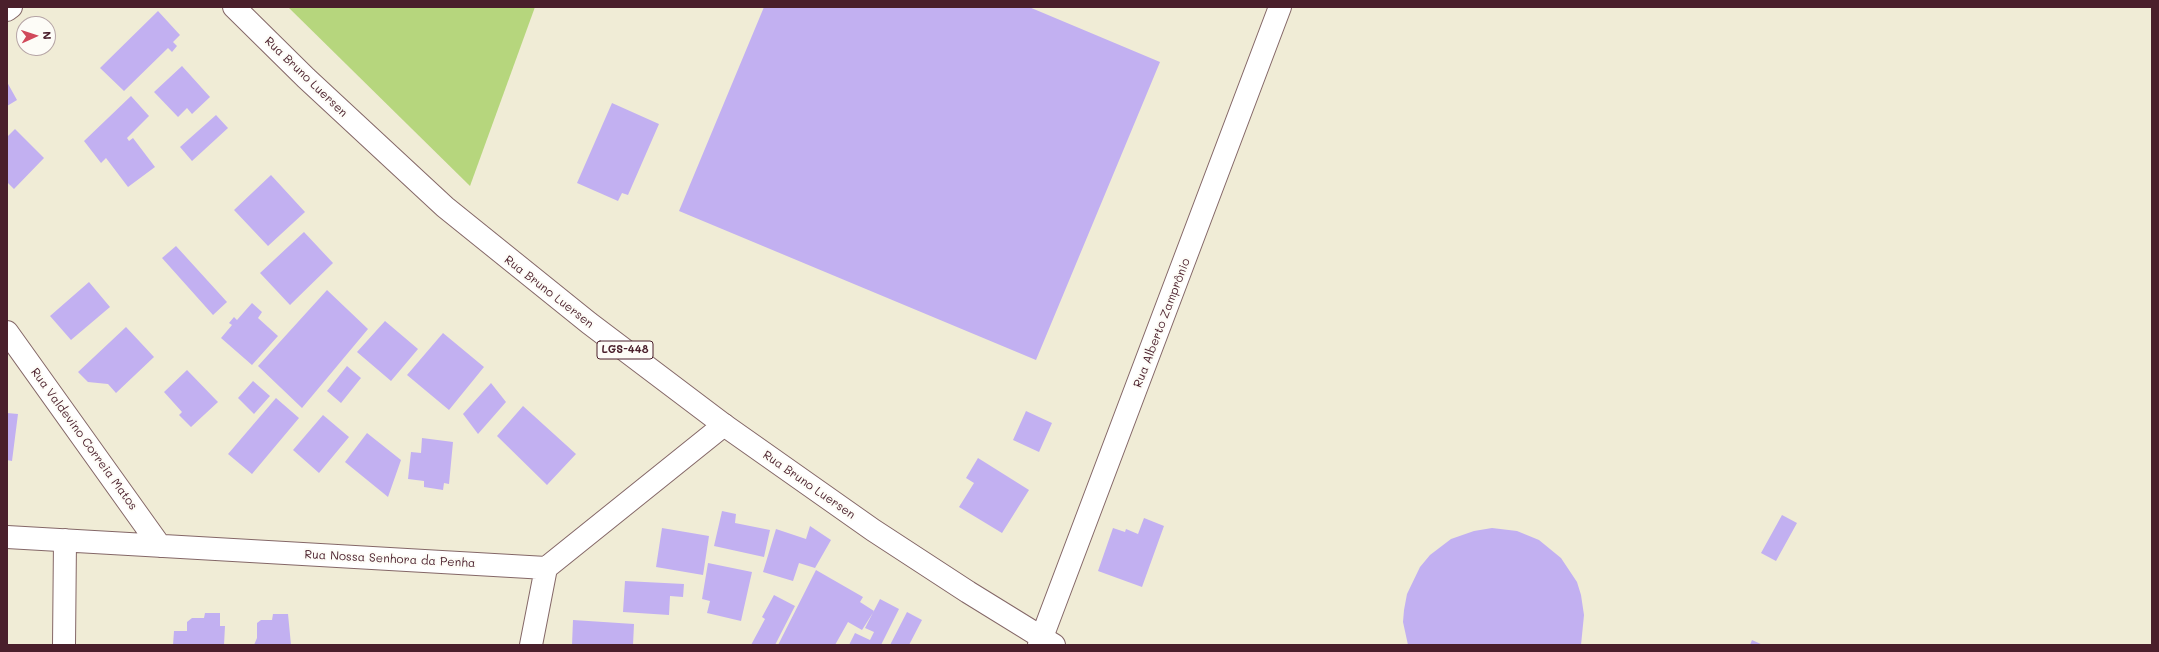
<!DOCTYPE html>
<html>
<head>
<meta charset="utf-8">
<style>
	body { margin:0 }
	#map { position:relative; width:2159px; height:652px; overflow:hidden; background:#f0ecd6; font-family:Mali,sans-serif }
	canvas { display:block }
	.frame { position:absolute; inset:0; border:8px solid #4a1f2b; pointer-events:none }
	.north { position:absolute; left:16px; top:16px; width:40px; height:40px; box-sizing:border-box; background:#fdfcf7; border:1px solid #b5a4a5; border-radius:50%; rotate:87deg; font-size:11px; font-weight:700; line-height:16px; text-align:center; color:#4a1f2b }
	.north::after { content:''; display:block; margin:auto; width:14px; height:18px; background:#d1495b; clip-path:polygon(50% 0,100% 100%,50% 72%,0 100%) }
</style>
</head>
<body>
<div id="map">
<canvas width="2159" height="652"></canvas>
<div class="frame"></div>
<div class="north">N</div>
</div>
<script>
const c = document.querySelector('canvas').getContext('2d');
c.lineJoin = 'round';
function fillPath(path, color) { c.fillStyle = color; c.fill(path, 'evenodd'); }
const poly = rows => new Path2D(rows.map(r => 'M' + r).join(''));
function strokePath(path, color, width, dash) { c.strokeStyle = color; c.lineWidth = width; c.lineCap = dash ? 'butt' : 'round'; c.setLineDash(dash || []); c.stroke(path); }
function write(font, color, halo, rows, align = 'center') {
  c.font = font + ' Mali,sans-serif'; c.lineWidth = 4; c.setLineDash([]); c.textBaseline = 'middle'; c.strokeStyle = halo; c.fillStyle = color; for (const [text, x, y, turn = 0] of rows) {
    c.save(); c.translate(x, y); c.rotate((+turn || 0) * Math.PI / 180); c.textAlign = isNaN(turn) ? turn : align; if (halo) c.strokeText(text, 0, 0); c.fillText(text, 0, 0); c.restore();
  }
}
fillPath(poly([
	[288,7,535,7,470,186]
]), '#b6d67d');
fillPath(poly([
	[764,7,1029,7,1160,62,1036,360,679,211],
	[158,11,180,35,173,42,177,46,172,52,168,48,124,91,100,68],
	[182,66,210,97,192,114,187,108,178,117,154,92],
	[7,82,17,100,7,106],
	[131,96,149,116,127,138,129,141,133,138,155,167,128,187,106,158,101,163,84,141],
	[612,103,659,124,628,195,622,193,618,201,577,183],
	[216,115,228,128,192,161,180,147],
	[15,129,44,158,14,189,7,182,7,137],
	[271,175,305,212,268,246,234,210],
	[304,232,333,263,290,305,260,273],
	[176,246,227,302,213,315,162,258],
	[89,282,110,307,71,340,50,316],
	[327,290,368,329,302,408,258,366],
	[252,303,262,312,258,318,278,336,252,365,221,338,232,325,229,323,234,317,237,320],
	[385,321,418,349,391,381,357,352],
	[126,327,154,357,116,393,108,384,88,382,78,372],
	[443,333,484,367,449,410,407,375],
	[347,366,361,378,341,403,327,391],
	[187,370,218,402,191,427,179,415,182,412,164,392],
	[253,381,270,396,254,414,238,398],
	[491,383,506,402,478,434,463,414],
	[276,398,299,418,252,474,228,454],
	[523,406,576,454,547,485,497,436],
	[1026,411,1052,423,1039,452,1013,440],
	[7,413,18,414,12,461,7,460],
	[323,415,349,437,319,473,293,450],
	[367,433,401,460,388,497,345,462],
	[422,438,453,442,449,484,444,483,443,490,424,487,424,481,408,479,411,452,421,453],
	[978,458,1029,490,1002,533,959,507,974,483,966,478],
	[722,511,736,514,735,523,770,530,764,557,714,546],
	[1782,515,1797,523,1776,561,1761,553],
	[1144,518,1164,526,1142,587,1098,571,1113,528,1125,532,1126,529,1138,534],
	[810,526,831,540,815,568,799,563,793,581,763,572,776,529,806,539],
	[662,528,709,536,703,575,656,567],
	[1492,528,1517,531,1539,540,1561,558,1577,582,1581,595,1584,615,1581,645,1408,645,1403,622,1404,610,1407,594,1420,567,1430,555,1451,539,1474,531],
	[708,563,752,572,741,621,707,613,710,601,702,599],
	[816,570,863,597,860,602,874,611,862,630,848,622,835,645,778,645],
	[625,581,684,584,683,597,670,596,669,615,623,612],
	[774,595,795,606,775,645,751,645,765,619,762,617],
	[880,599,899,609,881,645,849,645,855,633,870,640,874,632,865,628],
	[907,612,922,620,909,645,890,645],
	[205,613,220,613,220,626,225,626,224,645,173,645,174,631,187,631,187,622,192,618,204,618],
	[273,614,288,614,291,645,254,645,257,638,257,623,261,620,272,620],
	[573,620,634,624,633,645,572,645],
	[1752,640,1763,645,1750,645]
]), '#c2b0f1');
const minor = poly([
	[7,10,11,7],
	[7,332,160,546],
	[7,537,546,568,724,425],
	[64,645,65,540],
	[531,645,546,568],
	[1039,645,1280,7]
]);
const major = poly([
	[234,7,306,78,445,207,589,323,724,425,873,530,968,592,1054,645]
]);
strokePath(minor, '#846767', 24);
strokePath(major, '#846767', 24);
strokePath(minor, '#fff', 22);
strokePath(major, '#fff', 22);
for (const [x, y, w] of [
	[625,350,56]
]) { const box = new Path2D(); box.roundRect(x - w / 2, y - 9, w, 18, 3); c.fillStyle = '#fdfcf7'; c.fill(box); strokePath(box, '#4a1f2b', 1); }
write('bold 11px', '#4a1f2b', null, [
	["LGS-448",625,350]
]);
write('12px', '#4a1f2b', '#fdfcf7', [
	["Rua Bruno Luersen",306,77,44],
	["Rua Bruno Luersen",549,292,38],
	["Rua Alberto Zamprônio",1162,323,-69],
	["Rua Valdevino Correia Matos",84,439,54],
	["Rua Bruno Luersen",809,485,35],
	["Rua Nossa Senhora da Penha",390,559,3]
]);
</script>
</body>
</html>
